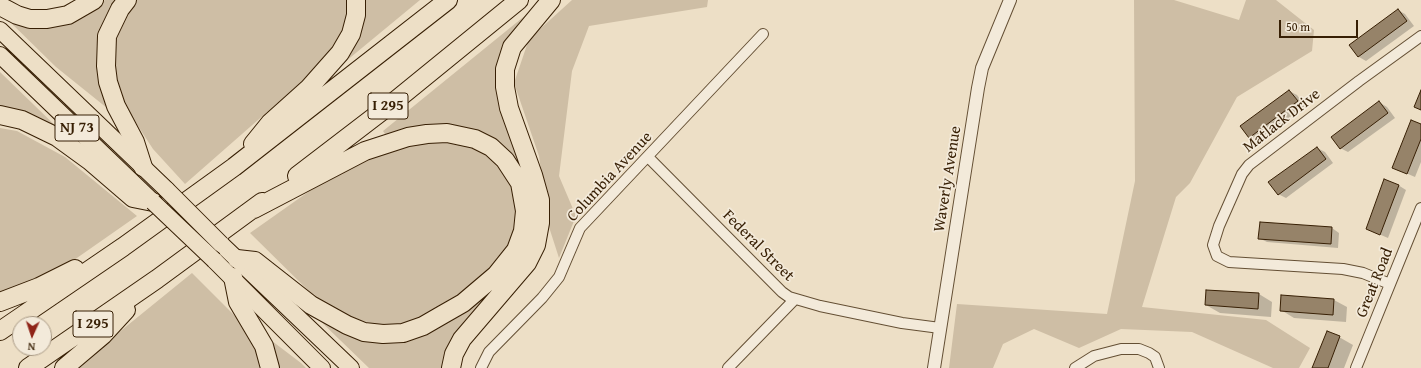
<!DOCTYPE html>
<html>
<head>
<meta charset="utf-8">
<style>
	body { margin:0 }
	#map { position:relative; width:1421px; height:368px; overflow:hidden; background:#eddfc6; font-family:"Gentium Book Plus",serif }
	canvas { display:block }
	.north { position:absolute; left:12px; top:316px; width:40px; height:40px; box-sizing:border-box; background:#f3eada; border:1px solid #a89984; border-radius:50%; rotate:183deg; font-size:11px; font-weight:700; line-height:16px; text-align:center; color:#371f04 }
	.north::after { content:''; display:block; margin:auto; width:14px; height:18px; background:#8f2418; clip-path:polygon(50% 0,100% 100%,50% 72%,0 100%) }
	.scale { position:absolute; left:1279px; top:20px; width:79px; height:18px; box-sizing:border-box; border:2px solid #371f04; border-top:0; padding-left:5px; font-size:12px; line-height:14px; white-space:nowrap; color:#371f04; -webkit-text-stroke:3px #f3eada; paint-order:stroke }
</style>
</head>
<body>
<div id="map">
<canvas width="1421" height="368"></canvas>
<div class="north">N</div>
<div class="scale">50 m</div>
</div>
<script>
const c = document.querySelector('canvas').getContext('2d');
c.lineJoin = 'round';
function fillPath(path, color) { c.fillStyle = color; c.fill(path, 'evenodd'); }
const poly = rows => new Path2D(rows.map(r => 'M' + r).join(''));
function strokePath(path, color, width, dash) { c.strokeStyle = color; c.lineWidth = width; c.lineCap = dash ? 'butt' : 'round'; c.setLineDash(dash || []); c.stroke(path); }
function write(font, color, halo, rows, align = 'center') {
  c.font = font + ' "Gentium Book Plus",serif'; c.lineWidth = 3.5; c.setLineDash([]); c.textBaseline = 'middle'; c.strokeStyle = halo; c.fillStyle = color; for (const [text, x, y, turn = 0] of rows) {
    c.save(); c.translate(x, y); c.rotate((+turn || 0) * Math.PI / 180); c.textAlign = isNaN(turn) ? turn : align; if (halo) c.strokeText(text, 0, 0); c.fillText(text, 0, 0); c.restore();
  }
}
fillPath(poly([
	[105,0,119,0,107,108,56,67,8,20,93,10],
	[136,0,350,0,346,24,334,47,299,84,185,184,153,149,121,100,112,62,114,32,127,9],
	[362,0,420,0,334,71],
	[572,0,708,0,707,7,589,26,572,71,559,176,576,216,559,258,549,227,539,156,514,83,529,39],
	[1134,0,1174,0,1239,20,1246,0,1276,0,1314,30,1312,51,1237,97,1190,183,1176,197,1142,307,1266,320,1310,348,1299,368,1273,368,1192,332,1121,329,1079,348,1034,329,1003,344,993,368,949,368,957,304,1107,314,1135,181],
	[532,10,503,53,531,185,533,234,444,368,369,368,311,312,355,335,439,325,530,227,498,145,385,134,383,131],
	[0,72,66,136,0,107],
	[0,128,17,131,65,157,137,216,64,267,0,296],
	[454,141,483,151,505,171,516,195,517,227,503,257,461,296,427,314,404,324,389,326,373,324,346,315,319,301,250,233,318,185,355,162,408,143],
	[192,273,238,319,256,351,261,368,75,368],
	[272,341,301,363,306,368,278,368]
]), '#cebea5');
fillPath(poly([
	[1398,10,1405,14,1414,26,1366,61,1359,57,1350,45],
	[1289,91,1297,95,1305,106,1257,141,1250,137],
	[1379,102,1387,107,1395,118,1348,152,1340,148],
	[1421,125,1421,162,1415,177,1401,171],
	[1317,148,1325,152,1333,163,1286,198,1278,194],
	[1398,185,1406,190,1388,238,1367,229],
	[1332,228,1339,233,1338,248,1267,242,1259,238],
	[1259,294,1272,302,1271,317,1220,313,1206,305],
	[1334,300,1347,307,1346,322,1294,318,1281,310],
	[1339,337,1353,345,1344,368,1313,368]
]), '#0003');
const building = poly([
	[1398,9,1407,21,1358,57,1349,45,1398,9],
	[1289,90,1298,101,1249,138,1240,126,1289,90],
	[1421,90,1421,110,1414,107,1421,90],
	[1379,101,1388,113,1340,149,1331,137,1379,101],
	[1411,120,1421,124,1421,139,1407,174,1392,168,1411,120],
	[1317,147,1326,159,1278,195,1268,182,1317,147],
	[1384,179,1399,185,1380,235,1366,229,1384,179],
	[1260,222,1332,227,1331,244,1258,239,1260,222],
	[1206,290,1259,293,1258,309,1205,305,1206,290],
	[1281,295,1334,299,1333,315,1280,311,1281,295],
	[1327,331,1340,336,1328,368,1312,368,1327,331]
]);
fillPath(building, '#968369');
strokePath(building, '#371f04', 1);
const minor = poly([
	[648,157,782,292,789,297,820,306,902,323,940,328],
	[1390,284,1363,273,1343,269,1229,262,1217,256,1213,245,1219,226,1242,174,1249,165,1359,81,1421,36],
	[481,368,489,352,542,298,559,277,580,228,763,34],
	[728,368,795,299],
	[1075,368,1094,356,1121,349,1139,349,1149,353,1155,357,1159,368],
	[1356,368,1421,208]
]);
const tertiary = poly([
	[934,368,978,88,982,68,1010,0]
]);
const trunk = poly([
	[0,30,167,190],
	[0,55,153,202],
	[221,244,351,368],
	[214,260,322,368]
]);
const motorway = poly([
	[127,0,120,9,107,36,106,66,108,82,116,106,135,142,143,167],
	[0,6,17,15,30,19,47,19,68,15,94,0],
	[0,115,22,120,57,137,90,161,133,198,153,202],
	[253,144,270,123,309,88,340,53,351,34,356,15,356,0],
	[297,176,395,101,519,0],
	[237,259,255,261,311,305,347,325,364,332,383,334,403,333,423,326,442,315,463,303,496,275,516,250,523,231,525,211,520,183,505,160,491,147,475,139,447,133,427,134,408,137,365,151,254,209],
	[233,277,238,302,264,346,270,368],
	[0,302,39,287,75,269],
	[0,331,123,247,234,167,448,0],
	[28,368,157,279,262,202],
	[64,368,103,335,126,310],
	[451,368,454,354,462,339,527,263,536,245,540,223,540,200,533,175,509,108,505,87,505,69,512,47,551,0]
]);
strokePath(minor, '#644f34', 12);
strokePath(tertiary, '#644f34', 14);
strokePath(trunk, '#371f04', 18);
strokePath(motorway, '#371f04', 20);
strokePath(minor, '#f3eada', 10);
strokePath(tertiary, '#f3eada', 12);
strokePath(trunk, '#eddfc6', 16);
strokePath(motorway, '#eddfc6', 18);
const trunkBridge = poly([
	[167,190,221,244],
	[153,202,214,260]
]);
strokePath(trunkBridge, '#371f04', 18, []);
strokePath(trunkBridge, '#eddfc6', 16);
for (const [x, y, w] of [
	[388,106,40],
	[77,128,44],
	[93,324,40]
]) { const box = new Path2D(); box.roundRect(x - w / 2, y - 13, w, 26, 3); c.fillStyle = '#f3eada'; c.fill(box); strokePath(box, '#371f04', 1); }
write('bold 15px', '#371f04', null, [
	["I 295",388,106],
	["NJ 73",77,128],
	["I 295",93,324]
]);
write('16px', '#371f04', '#f3eada', [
	["Matlack Drive",1282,121,-38],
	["Columbia Avenue",610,177,-47],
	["Waverly Avenue",948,179,-81],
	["Federal Street",758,246,45],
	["Great Road",1375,283,-68]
]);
</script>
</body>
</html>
